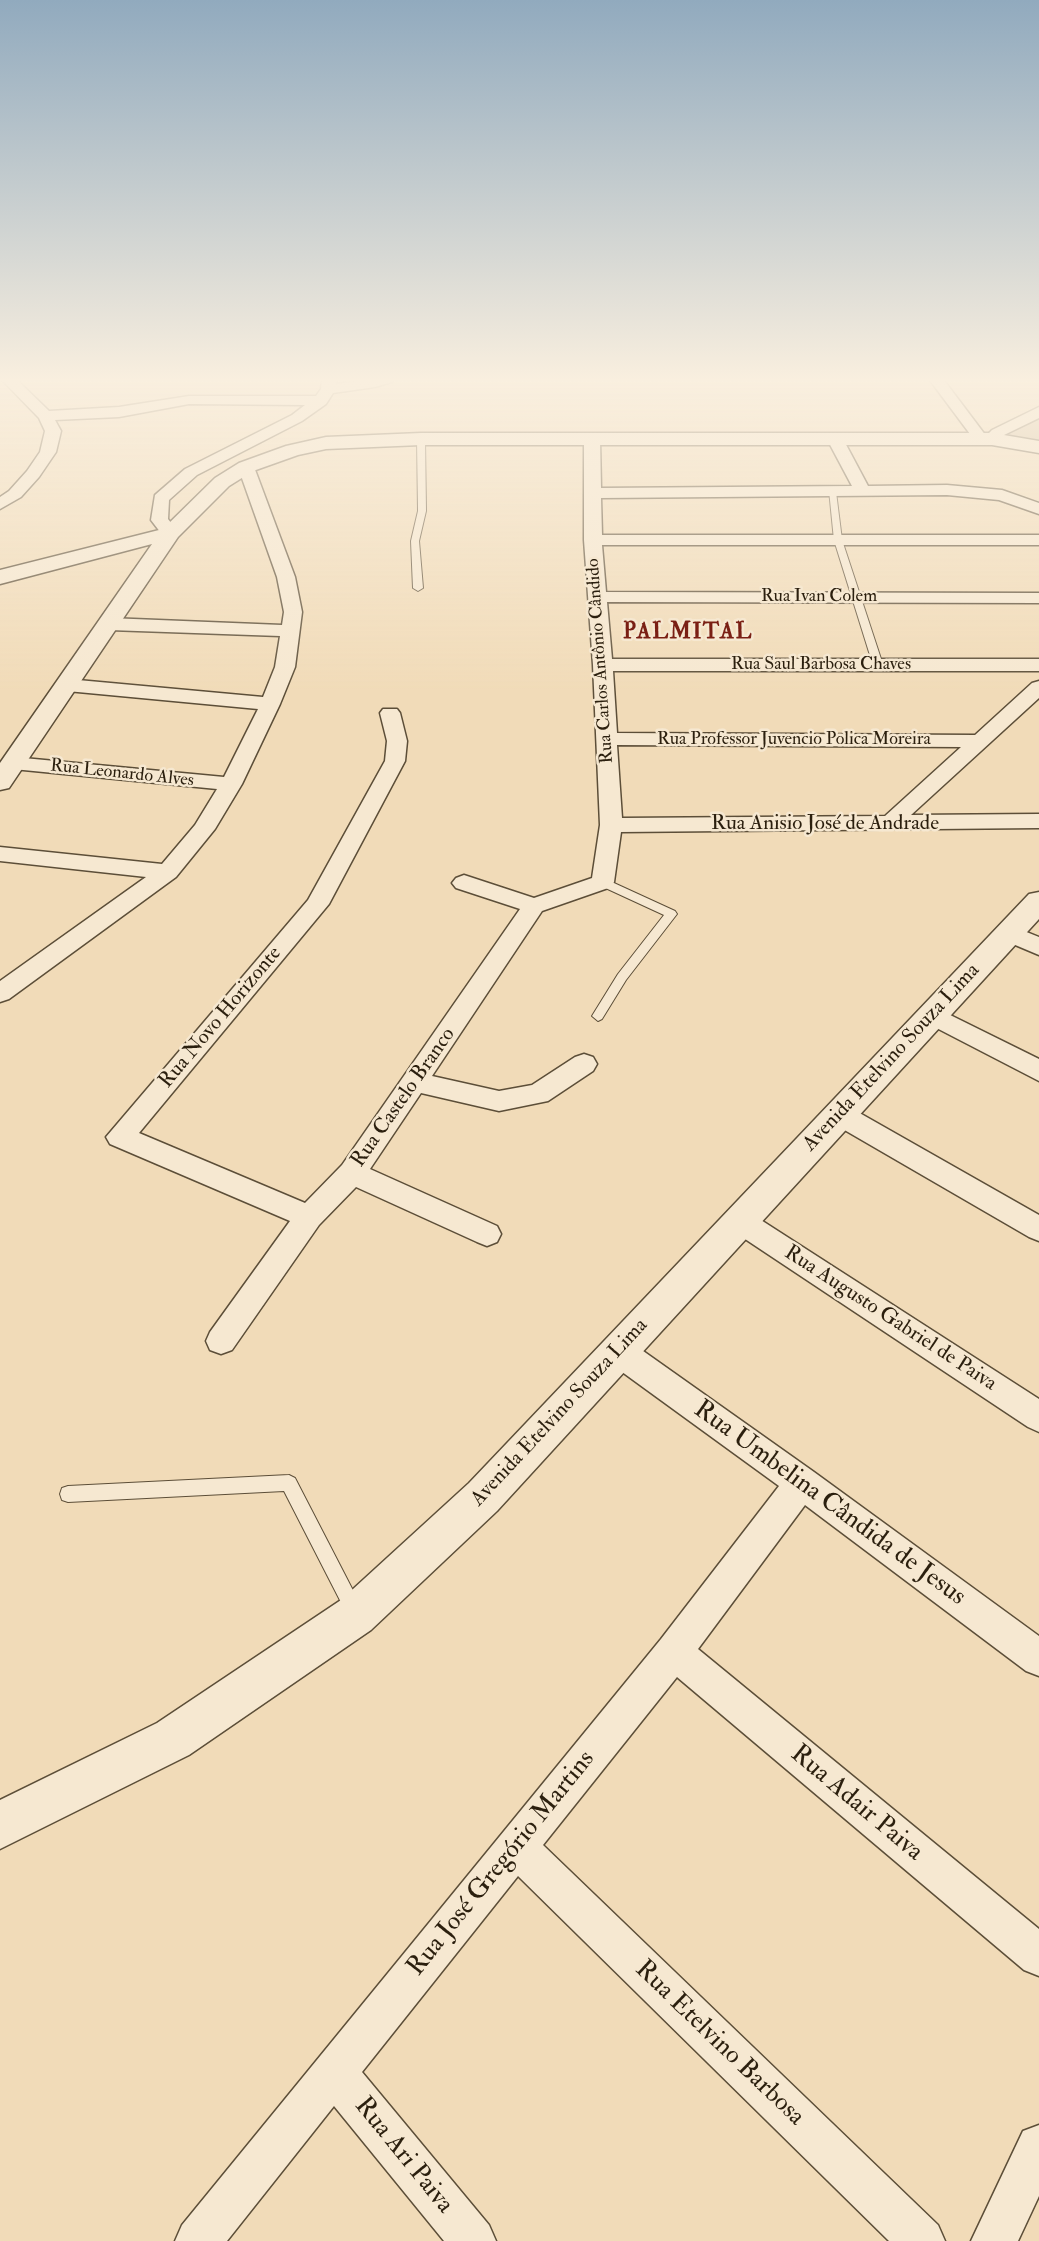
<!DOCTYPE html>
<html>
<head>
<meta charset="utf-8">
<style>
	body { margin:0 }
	canvas { display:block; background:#f1dbb8 }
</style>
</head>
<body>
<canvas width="1039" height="2241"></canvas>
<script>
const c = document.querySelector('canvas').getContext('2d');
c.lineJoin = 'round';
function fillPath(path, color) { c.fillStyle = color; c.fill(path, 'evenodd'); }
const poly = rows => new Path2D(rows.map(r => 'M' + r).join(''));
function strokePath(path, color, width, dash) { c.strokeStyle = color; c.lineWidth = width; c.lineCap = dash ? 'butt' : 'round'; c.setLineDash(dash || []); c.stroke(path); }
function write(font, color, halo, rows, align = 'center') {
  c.font = font + ' "IM FELL Double Pica",serif'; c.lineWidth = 5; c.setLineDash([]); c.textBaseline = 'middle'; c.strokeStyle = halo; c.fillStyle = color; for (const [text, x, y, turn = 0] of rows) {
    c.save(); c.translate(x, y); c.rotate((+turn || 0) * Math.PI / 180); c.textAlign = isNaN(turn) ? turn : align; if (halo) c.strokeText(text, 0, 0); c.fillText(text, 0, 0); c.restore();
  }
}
fillPath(poly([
	[1039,416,1039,444,999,434]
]), '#cfbb9b');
const service = poly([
	[421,437,425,439,426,511,419,541,423,588,418,591,413,588,411,541,418,511,417,439,421,437],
	[829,490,836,492,842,540,883,665,881,667,873,665,834,540,829,490],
	[603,878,675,911,677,914,626,980,602,1019,598,1021,592,1016,618,974,664,915,599,885,597,882,603,878],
	[289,1475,295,1478,360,1604,363,1610,360,1616,354,1619,348,1616,284,1491,68,1502,62,1500,60,1494,62,1488,68,1486,289,1475]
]);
const minor = poly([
	[1,379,16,379,49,411,119,407,189,396,316,396,321,389,322,379,336,379,336,384,373,379,394,379,392,382,375,387,333,393,326,404,302,421,197,475,169,500,168,519,179,533,176,537,170,538,164,537,151,520,155,495,185,469,292,415,305,405,189,404,119,417,55,420,61,431,56,452,39,477,21,497,0,509,0,497,9,491,27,471,40,452,45,431,39,418,1,379],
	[929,379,943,379,986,436,992,430,1039,407,1039,418,1002,436,997,442,976,442,929,379],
	[592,434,600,439,601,488,852,486,827,439,835,434,843,439,868,486,947,485,1002,490,1039,503,1039,514,999,500,947,495,601,498,602,535,1039,535,1039,545,602,545,606,592,1039,593,1039,603,607,602,612,659,1039,659,1039,671,613,671,617,733,975,735,1032,683,1039,681,1039,698,911,815,1039,814,1039,828,621,832,614,882,611,887,542,911,432,1076,499,1091,532,1085,575,1057,584,1054,593,1057,597,1064,593,1071,548,1101,499,1111,421,1093,370,1169,497,1226,501,1234,497,1242,487,1246,477,1242,356,1187,319,1225,232,1350,221,1354,210,1350,206,1341,210,1332,290,1221,110,1144,106,1137,308,900,385,761,387,741,380,713,383,709,397,709,400,713,407,741,405,761,329,904,139,1133,305,1203,342,1165,520,909,456,888,452,883,456,878,464,875,534,898,592,878,600,825,593,665,584,540,584,439,592,434],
	[617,745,961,747,885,816,622,818,617,745],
	[246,462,254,467,295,577,302,612,295,667,280,704,242,784,215,829,176,877,9,999,0,1002,0,981,146,877,0,861,0,847,162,864,195,825,217,789,13,769,6,767,3,763,6,759,13,757,224,777,258,709,67,691,60,689,57,685,60,681,67,679,263,697,275,667,280,636,109,630,102,628,100,624,102,620,109,618,282,625,284,612,277,577,238,467,246,462],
	[1009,925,1039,937,1039,955,1001,939,997,933,1001,927,1009,925],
	[932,1006,1039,1059,1039,1081,923,1021,919,1015,923,1009,932,1006],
	[839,1104,849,1107,1039,1215,1039,1241,1029,1237,829,1121,826,1114,829,1107,839,1104],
	[740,1209,750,1213,1039,1399,1039,1432,1028,1427,730,1229,726,1221,730,1213,740,1209],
	[618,1337,629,1341,814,1472,1039,1636,1039,1676,1026,1671,805,1505,698,1649,1039,1929,1039,1976,1024,1970,677,1677,543,1845,938,2225,945,2241,889,2241,518,1876,362,2072,489,2225,496,2241,444,2241,334,2106,227,2241,175,2241,182,2225,661,1639,779,1486,607,1361,603,1351,607,1341,618,1337],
	[1039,2125,1039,2196,1018,2241,971,2241,1023,2131,1039,2125]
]);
const tertiary = poly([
	[421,433,992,433,1039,441,1039,453,992,445,421,445,326,449,298,455,253,471,229,486,178,537,9,788,0,790,0,763,152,544,0,584,0,570,163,529,215,478,239,463,286,446,326,437,421,433],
	[1039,892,1039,919,497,1511,371,1630,189,1755,0,1849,0,1800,157,1723,341,1600,469,1483,1029,894,1039,892]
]);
strokePath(service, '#5c4e38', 2);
strokePath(minor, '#5c4e38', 3);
strokePath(tertiary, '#5c4e38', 3);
fillPath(service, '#f6e8d1');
fillPath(minor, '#f6e8d1');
fillPath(tertiary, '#f6e8d1');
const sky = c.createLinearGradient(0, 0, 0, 692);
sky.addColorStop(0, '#91aabe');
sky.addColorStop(0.55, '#f9efdf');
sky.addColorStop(1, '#f9efdf00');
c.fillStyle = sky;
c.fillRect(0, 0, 1039, 692);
write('18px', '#2b1f0e', '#f6e8d1', [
	["Rua Ivan Colem",819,597],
	["Rua Carlos Antônio Cândido",601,661,-94],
	["Rua Saul Barbosa Chaves",821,665],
	["Rua Professor Juvencio Polica Moreira",794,740],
	["Rua Leonardo Alves",122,774,6]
]);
write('21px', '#2b1f0e', '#f6e8d1', [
	["Rua Anisio José de Andrade",825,824],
	["Rua Novo Horizonte",221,1018,-50],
	["Avenida Etelvino Souza Lima",892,1058,-47],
	["Rua Castelo Branco",404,1098,-55],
	["Rua Augusto Gabriel de Paiva",890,1319,33],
	["Avenida Etelvino Souza Lima",560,1413,-47]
]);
c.letterSpacing = '1.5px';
write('bold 22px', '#7a1f14', '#f6e8d1', [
	["PALMITAL",688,633]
]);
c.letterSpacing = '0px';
write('26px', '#2b1f0e', '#f6e8d1', [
	["Rua Umbelina Cândida de Jesus",829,1504,36],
	["Rua Adair Paiva",856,1804,40],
	["Rua José Gregório Martins",502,1864,-51],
	["Rua Etelvino Barbosa",719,2044,44],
	["Rua Ari Paiva",403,2156,51]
]);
</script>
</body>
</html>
